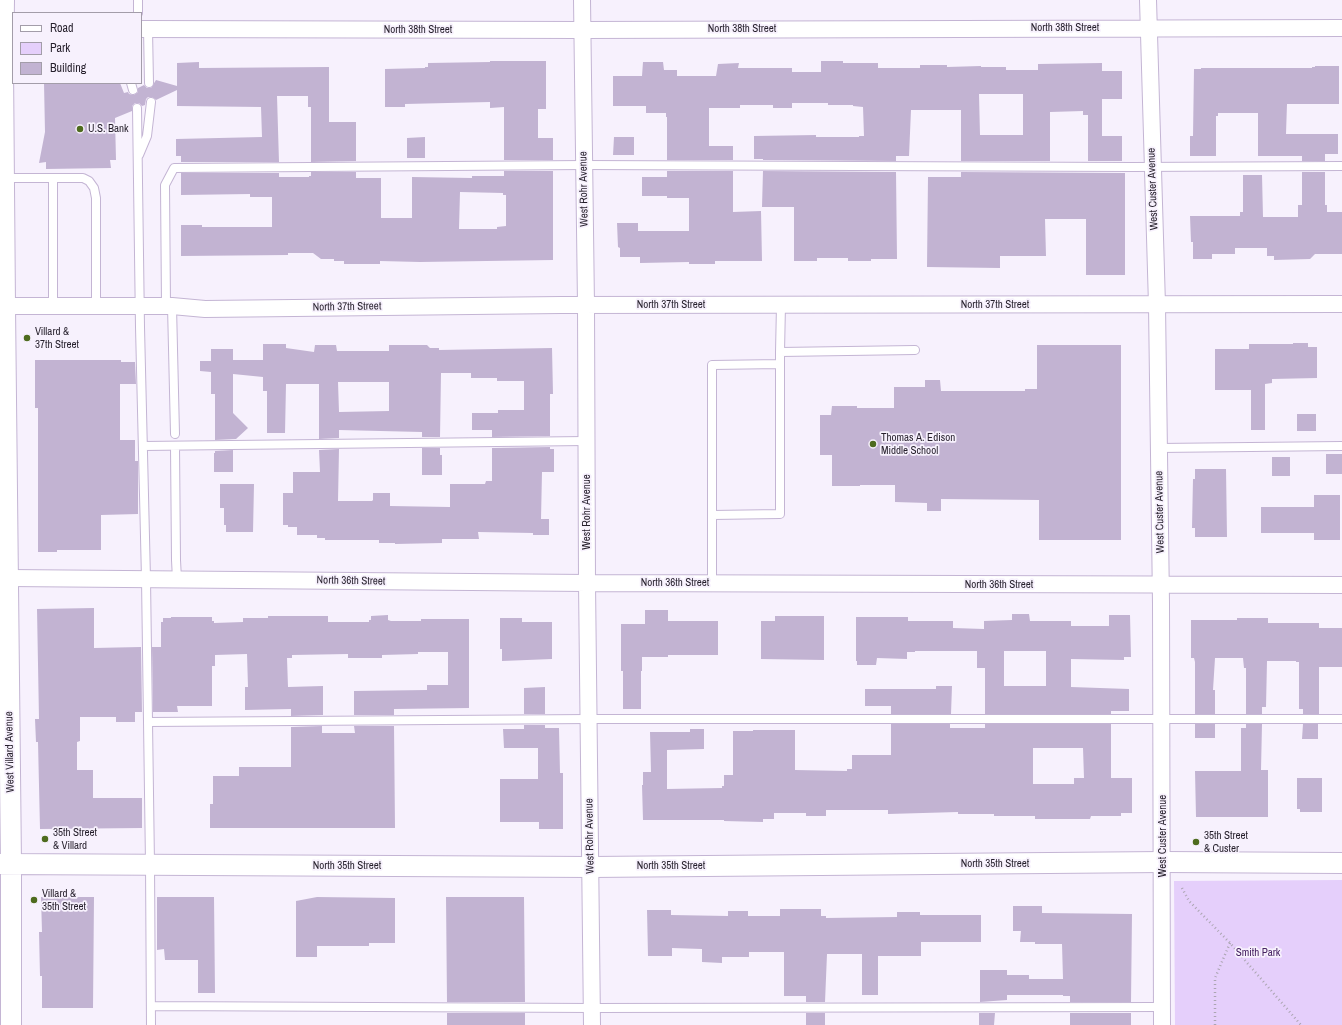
<!DOCTYPE html>
<html>
<head>
<meta charset="utf-8">
<style>
	body { margin:0 }
	#map { position:relative; width:1342px; height:1025px; overflow:hidden; background:#f7f1fd; font-family:"Archivo Narrow",sans-serif }
	canvas { display:block }
	.legend { position:absolute; left:12px; top:12px; width:130px; height:72px; box-sizing:border-box; background:#f7f1fd; border:1px solid #a39da9; margin:0; padding:5px 7px; list-style:none; font-size:12px; color:#251f2b }
	.legend li { display:flex; align-items:center; gap:8px; height:20px }
	.legend b { width:20px; border:1px solid #a39da9 }
</style>
</head>
<body>
<div id="map">
<canvas width="1342" height="1025"></canvas>
<ul class="legend">
<li><b style="height:5px;background:#fff"></b>Road</li>
<li><b style="height:11px;background:#e5cffb"></b>Park</li>
<li><b style="height:11px;background:#c2b3d2"></b>Building</li>
</ul>
</div>
<script>
const c = document.querySelector('canvas').getContext('2d');
c.lineJoin = 'round';
function fillPath(path, color) { c.fillStyle = color; c.fill(path, 'evenodd'); }
const poly = rows => new Path2D(rows.map(r => 'M' + r).join(''));
function strokePath(path, color, width, dash) { c.strokeStyle = color; c.lineWidth = width; c.lineCap = dash ? 'butt' : 'round'; c.setLineDash(dash || []); c.stroke(path); }
function write(font, color, halo, rows, align = 'center') {
  c.font = font + ' "Archivo Narrow",sans-serif'; c.lineWidth = 3.5; c.setLineDash([]); c.textBaseline = 'middle'; c.strokeStyle = halo; c.fillStyle = color; for (const [text, x, y, turn = 0] of rows) {
    c.save(); c.translate(x, y); c.rotate((+turn || 0) * Math.PI / 180); c.textAlign = isNaN(turn) ? turn : align; if (halo) c.strokeText(text, 0, 0); c.fillText(text, 0, 0); c.restore();
  }
}
fillPath(poly([
	[1342,880,1342,1025,1175,1025,1174,881]
]), '#e5cffb');
fillPath(poly([
	[490,61,546,61,546,109,538,109,538,138,553,138,553,160,504,160,504,107,490,108,490,102,405,104,405,107,385,107,385,69,425,68,425,67,428,67,428,63,490,62],
	[821,61,843,61,843,63,878,63,878,68,920,68,920,65,947,65,947,67,981,66,981,67,1006,67,1006,70,1038,70,1038,64,1102,63,1102,71,1122,71,1122,99,1102,99,1102,136,1122,136,1122,161,1088,161,1088,115,1083,115,1083,111,1050,112,1050,161,961,161,961,110,911,110,909,156,896,156,896,161,763,160,763,159,754,159,754,136,816,135,816,137,859,137,859,136,864,136,863,107,853,106,853,105,828,105,828,103,792,103,792,108,773,108,773,105,740,105,740,108,709,108,709,146,733,146,733,160,667,160,667,117,666,117,666,113,646,113,646,106,613,106,613,76,642,76,643,62,663,62,664,70,677,70,677,76,716,76,718,64,739,63,738,68,792,68,792,72,821,72],
	[979,94,1023,94,1023,135,980,135],
	[199,62,199,68,329,67,329,122,356,122,356,161,311,162,311,107,308,107,308,96,277,96,279,162,181,162,181,156,176,156,176,139,262,137,261,107,177,106,177,90,156,100,152,97,148,97,146,99,145,105,142,106,139,103,135,103,132,106,132,111,115,118,116,160,110,160,111,168,46,169,46,162,39,163,45,132,44,83,120,83,124,93,128,92,129,94,134,95,138,92,138,88,144,85,147,88,151,88,156,80,177,86,177,63],
	[1315,66,1339,66,1339,104,1287,104,1286,134,1338,134,1338,154,1325,154,1325,161,1302,161,1302,156,1258,156,1258,113,1218,113,1218,116,1216,116,1216,156,1190,156,1190,136,1193,136,1194,69,1201,69,1201,68,1312,68,1312,67,1315,67],
	[425,137,425,158,407,158,407,138],
	[614,137,634,137,634,155,613,155],
	[504,171,553,171,553,260,420,262,380,261,380,264,344,264,344,261,334,261,334,259,321,259,313,253,288,253,288,255,181,256,181,225,202,225,202,227,272,227,272,197,250,197,250,194,181,195,181,173,279,173,279,177,309,177,309,176,311,176,311,172,356,172,356,178,381,178,381,218,412,218,412,177,472,178,472,176,504,176],
	[460,192,503,193,503,195,506,195,506,226,497,227,497,229,459,229],
	[667,171,733,171,733,212,761,211,762,261,715,261,715,264,689,264,689,262,640,263,640,257,620,257,620,248,618,247,617,223,638,223,638,231,689,231,689,198,667,198,667,196,642,196,642,177,667,177],
	[763,171,896,172,897,259,871,259,871,261,848,261,848,258,817,258,817,261,794,261,794,207,762,207],
	[961,172,1125,173,1125,275,1086,275,1086,219,1045,219,1046,256,1000,256,1000,268,927,267,928,177,961,177],
	[1302,172,1325,172,1325,205,1327,205,1327,212,1342,212,1342,254,1315,254,1310,259,1274,260,1274,256,1267,256,1267,248,1235,248,1235,254,1212,254,1212,259,1193,259,1193,242,1191,242,1190,216,1240,216,1240,212,1243,212,1243,175,1262,175,1263,217,1298,217,1298,205,1302,205],
	[1293,343,1308,343,1308,347,1317,347,1317,378,1272,379,1272,383,1265,384,1265,430,1251,430,1251,390,1215,390,1215,349,1249,349,1249,344,1293,344],
	[263,344,286,344,286,348,314,352,315,345,336,345,337,351,389,351,389,345,427,345,430,348,439,348,439,350,552,348,553,394,550,394,550,436,492,437,492,430,472,430,472,413,498,413,498,410,524,410,524,381,497,381,497,378,471,378,471,373,441,373,440,437,422,437,422,432,339,430,339,438,319,439,319,384,286,384,285,433,267,433,267,391,263,391,263,377,233,374,233,413,248,428,236,439,215,440,215,394,211,394,211,372,200,371,200,361,211,361,211,349,233,349,233,360,263,360],
	[338,382,389,382,389,411,339,412],
	[1037,345,1121,345,1121,540,1039,540,1039,500,941,499,941,511,927,511,927,503,895,502,895,485,860,485,860,486,832,486,832,455,820,455,820,415,831,415,832,406,857,406,857,408,894,408,894,387,925,387,925,380,940,380,941,391,1025,391,1025,389,1037,389],
	[35,360,121,360,121,362,135,362,136,384,120,384,120,440,135,440,135,461,138,461,138,514,101,515,101,550,57,550,57,552,38,552,38,408,35,408],
	[1297,414,1316,414,1316,431,1297,431],
	[550,447,550,449,554,449,554,472,542,472,541,519,549,519,549,535,533,535,533,533,478,532,479,539,442,539,442,543,395,544,395,543,379,543,379,540,325,540,325,538,317,538,317,535,297,535,297,527,288,527,288,525,283,525,283,493,293,493,293,472,320,472,319,450,339,449,338,501,372,501,373,500,373,493,390,493,390,506,450,507,450,484,485,484,486,481,492,481,492,448],
	[422,448,440,448,440,455,442,455,442,475,422,475],
	[233,450,233,472,214,472,214,453,215,453,215,451],
	[1326,454,1342,454,1342,474,1326,474],
	[1272,457,1290,457,1290,476,1272,476],
	[1195,469,1226,469,1227,537,1195,537,1195,528,1192,528,1193,479,1195,479],
	[220,484,254,484,253,532,226,532,226,525,224,525,224,508,220,508],
	[1314,495,1340,495,1340,540,1314,540,1314,533,1261,533,1261,507,1314,507],
	[94,608,94,648,141,647,142,712,135,712,135,722,116,722,116,717,80,717,80,741,77,742,77,770,93,770,93,798,142,798,142,828,40,829,38,742,36,742,35,719,39,719,37,609],
	[645,610,668,610,668,621,718,621,718,655,668,655,668,657,642,657,642,671,641,671,641,709,623,709,623,671,621,671,621,624,645,624],
	[1012,614,1029,614,1030,621,1071,621,1071,626,1109,626,1109,615,1130,615,1131,657,1124,657,1124,660,1071,659,1071,687,1129,689,1129,711,1111,711,1111,714,985,714,985,668,977,668,977,651,915,651,915,652,907,652,907,659,877,658,876,665,857,665,857,661,856,661,856,617,908,617,908,621,953,621,953,628,984,629,984,621,1012,620],
	[1004,651,1046,651,1046,686,1004,686],
	[388,615,388,620,391,621,421,621,421,619,469,619,469,708,394,709,394,715,354,715,354,691,427,690,427,685,448,685,448,652,418,652,418,654,382,655,382,658,348,658,348,654,292,655,292,658,287,658,288,687,323,686,323,715,291,716,291,709,245,710,245,687,248,687,247,654,215,655,215,666,212,666,212,706,177,706,178,712,153,712,152,647,161,647,161,622,163,622,163,618,171,618,171,617,212,617,212,621,214,621,214,623,243,622,243,618,268,618,268,616,328,616,328,622,369,622,369,620,371,620,371,616],
	[775,616,824,616,824,660,761,659,761,621,775,621],
	[500,618,522,618,522,622,552,622,552,659,502,661,502,649,500,649],
	[1237,618,1268,618,1268,623,1319,623,1319,628,1342,628,1342,667,1319,667,1319,714,1303,714,1303,709,1299,709,1299,662,1296,662,1296,661,1267,661,1266,707,1262,707,1262,714,1246,714,1246,668,1244,668,1243,658,1215,658,1213,690,1215,690,1215,714,1195,714,1195,662,1194,658,1191,658,1191,620,1237,620],
	[936,686,952,686,951,714,891,714,891,706,865,706,865,689,936,689],
	[545,687,545,714,524,714,524,688],
	[891,724,950,724,950,728,985,728,985,724,1111,724,1111,778,1132,778,1132,813,1121,813,1121,816,1091,816,1090,819,1035,819,1035,816,994,816,994,814,958,814,958,812,888,814,888,810,826,810,826,816,806,816,806,813,774,813,774,819,763,819,763,822,724,821,724,820,643,820,642,785,643,785,643,772,651,772,650,732,690,732,690,729,704,729,704,749,667,750,667,789,722,788,722,786,724,786,724,775,733,775,733,731,753,731,753,730,795,730,795,770,847,771,847,769,852,769,852,755,891,755],
	[1033,748,1083,748,1084,778,1074,778,1074,784,1033,784],
	[1195,724,1215,724,1215,738,1195,738],
	[1246,724,1262,724,1261,770,1268,770,1268,817,1196,817,1195,771,1241,771,1241,728,1246,728],
	[1303,724,1318,724,1318,739,1302,739],
	[524,725,545,725,545,728,559,728,560,773,563,773,563,829,539,829,539,822,500,822,500,779,538,779,538,748,504,748,503,729,524,729],
	[322,726,322,733,355,733,354,726,394,726,395,828,210,828,210,804,213,804,213,776,239,776,239,767,291,767,291,727],
	[1297,778,1322,778,1322,812,1300,812,1300,809,1297,809],
	[41,897,94,897,93,1008,42,1008,42,976,40,976,39,932,42,932],
	[157,897,214,897,215,993,198,993,198,960,165,960,164,949,157,950],
	[317,897,395,898,395,943,369,943,369,946,317,946,317,957,296,957,296,901],
	[446,897,524,897,525,1002,447,1002],
	[1013,906,1042,906,1042,913,1132,914,1131,1002,1070,1002,1070,996,1063,996,1063,995,1007,995,1007,1000,980,1002,980,970,1007,970,1007,975,1029,975,1029,979,1063,979,1062,944,1035,944,1035,942,1020,942,1021,931,1013,931],
	[780,909,821,909,821,916,826,916,826,918,897,917,897,912,920,912,920,915,981,915,981,942,921,942,921,956,878,956,878,995,862,995,862,954,827,954,825,1002,806,1002,806,996,784,996,784,952,749,952,749,957,722,957,722,963,702,962,702,949,672,948,672,956,648,956,647,910,671,910,671,915,728,916,728,911,748,911,748,916,780,916],
	[447,1013,525,1013,525,1025,447,1025],
	[806,1013,825,1013,825,1025,806,1025],
	[979,1013,995,1013,994,1025,979,1025],
	[1070,1013,1131,1013,1131,1025,1070,1025]
]), '#c2b3d2');
const service = poly([
	[138,0,138,13],
	[148,29,149,83],
	[131,83,133,90],
	[137,108,140,327,146,579,150,864,151,1025],
	[139,155,147,136,151,102],
	[3,178,83,178,89,181,94,188,96,198,96,306],
	[53,178,53,306],
	[781,305,780,352,915,350],
	[166,306,165,185,174,168,584,165,1132,167,1342,166],
	[172,306,175,434],
	[780,364,712,365,712,515,780,514,780,352],
	[143,446,586,441],
	[175,446,176,560,177,579],
	[1159,448,1342,446],
	[712,584,712,515],
	[148,722,589,719,1342,719],
	[151,1006,592,1008,1162,1007]
]);
const minor = poly([
	[582,0,586,305,587,583,592,1025],
	[1148,0,1157,305,1161,603,1162,1025],
	[141,29,582,30,1342,28],
	[0,306,172,306,205,309,561,305,1342,304],
	[9,578,587,583,1342,585]
]);
const tertiary = poly([
	[4,0,3,67,5,306,11,864,11,1025],
	[0,864,591,867,1163,862,1342,863]
]);
strokePath(service, '#c4b5d4', 10);
strokePath(minor, '#c4b5d4', 18);
strokePath(tertiary, '#c4b5d4', 22);
strokePath(poly([
	[1182,888,1189,901,1230,943,1301,1025],
	[1215,1025,1215,978,1230,943]
]), '#aba5b1', 2.5, [1, 3]);
strokePath(service, '#fff', 8);
strokePath(minor, '#fff', 16);
strokePath(tertiary, '#fff', 20);
for (const [x, y, r, color] of [
	[80,129,4,"#4e6b1e"],
	[27,338,4,"#4e6b1e"],
	[873,444,4,"#4e6b1e"],
	[45,839,4,"#4e6b1e"],
	[1196,842,4,"#4e6b1e"],
	[34,900,4,"#4e6b1e"]
]) { const dot = new Path2D(); dot.arc(x, y, r, 0, 2 * Math.PI); c.fillStyle = color; c.fill(dot); strokePath(dot, '#f7f1fd', 1.5); }
write('11px', '#251f2b', '#f7f1fd', [
	["North 38th Street",1065,28],
	["North 38th Street",742,29],
	["North 38th Street",418,30],
	["West Rohr Avenue",584,189,-91],
	["West Custer Avenue",1153,189,-92],
	["North 37th Street",671,305],
	["North 37th Street",995,305],
	["North 37th Street",347,307,-1],
	["West Rohr Avenue",587,512,-90],
	["West Custer Avenue",1160,512,-91],
	["North 36th Street",351,581,1],
	["North 36th Street",675,583],
	["North 36th Street",999,585],
	["West Villard Avenue",10,752,-91],
	["West Rohr Avenue",590,836,-91],
	["West Custer Avenue",1163,836,-90],
	["North 35th Street",995,864],
	["North 35th Street",347,866],
	["North 35th Street",671,866]
]);
write('11px', '#251f2b', '#f7f1fd', [
	["U.S. Bank",88,129],
	["Villard &",35,332],
	["37th Street",35,345],
	["Thomas A. Edison",881,438],
	["Middle School",881,451],
	["35th Street",53,833],
	["& Villard",53,846],
	["35th Street",1204,836],
	["& Custer",1204,849],
	["Villard &",42,894],
	["35th Street",42,907]
], 'left');
write('11px', '#462262', '#f7f1fd', [
	["Smith Park",1258,953]
]);
</script>
</body>
</html>
